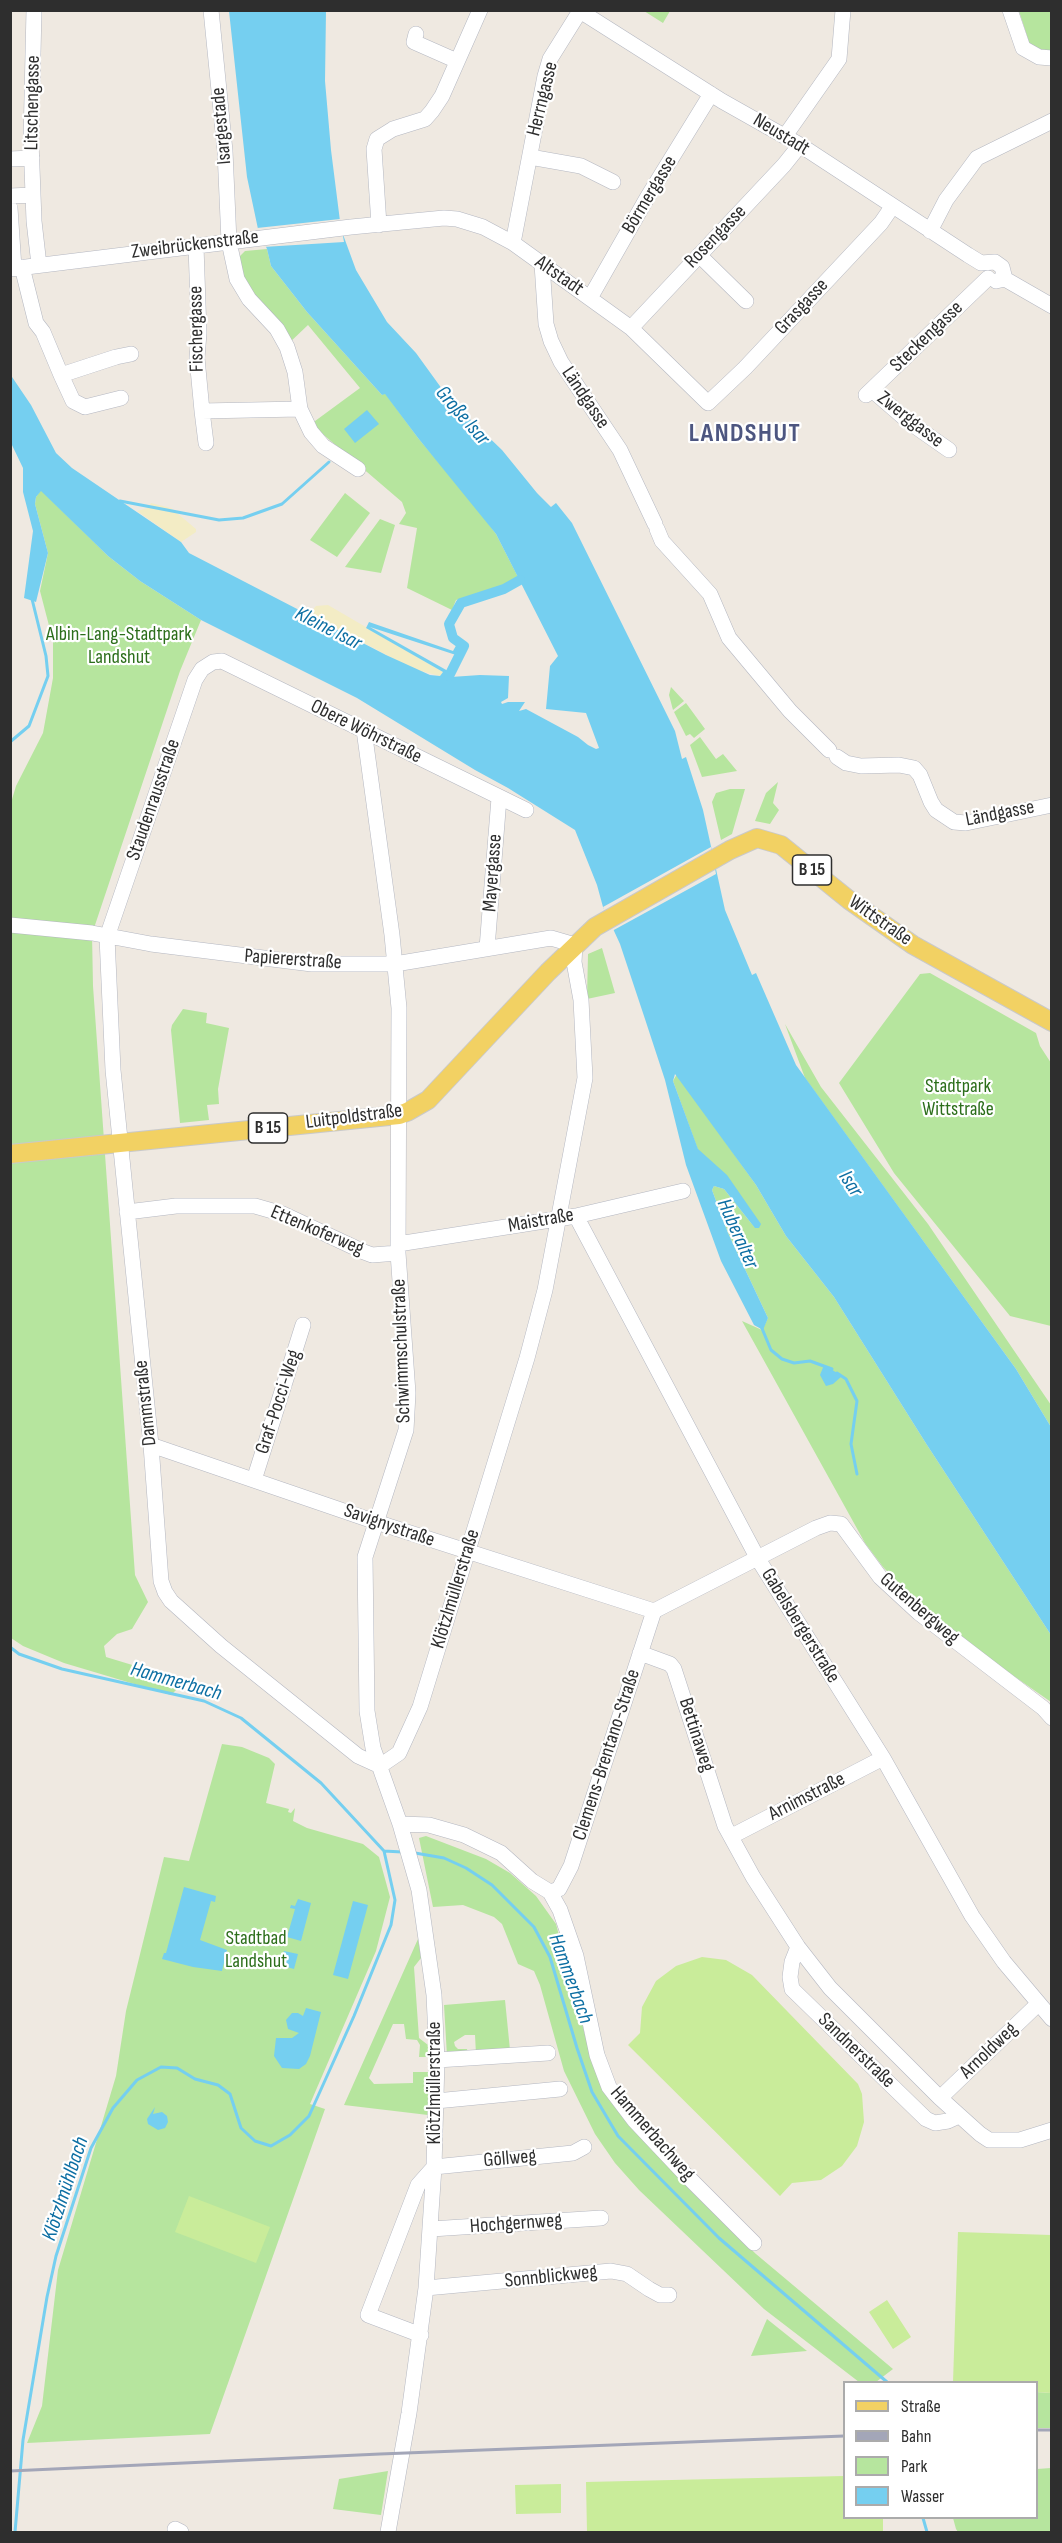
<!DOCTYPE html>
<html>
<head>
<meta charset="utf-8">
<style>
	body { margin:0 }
	#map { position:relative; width:1062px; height:2543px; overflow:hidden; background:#efe9e1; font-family:"Sofia Sans Condensed",sans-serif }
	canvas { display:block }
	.frame { position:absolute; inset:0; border:12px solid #2e2e2e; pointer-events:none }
	.legend { position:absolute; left:843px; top:2381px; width:195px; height:138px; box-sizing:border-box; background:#fff; border:2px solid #ababab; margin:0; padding:8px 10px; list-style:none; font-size:18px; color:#2e2e2e }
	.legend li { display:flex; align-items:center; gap:12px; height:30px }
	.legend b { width:30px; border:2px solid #ababab }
</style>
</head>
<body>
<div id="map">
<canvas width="1062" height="2543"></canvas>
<div class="frame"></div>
<ul class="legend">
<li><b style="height:8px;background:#f2d163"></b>Straße</li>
<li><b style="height:8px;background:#a3a6b8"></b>Bahn</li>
<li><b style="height:16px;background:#b6e59e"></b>Park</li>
<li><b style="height:16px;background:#75cff0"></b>Wasser</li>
</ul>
</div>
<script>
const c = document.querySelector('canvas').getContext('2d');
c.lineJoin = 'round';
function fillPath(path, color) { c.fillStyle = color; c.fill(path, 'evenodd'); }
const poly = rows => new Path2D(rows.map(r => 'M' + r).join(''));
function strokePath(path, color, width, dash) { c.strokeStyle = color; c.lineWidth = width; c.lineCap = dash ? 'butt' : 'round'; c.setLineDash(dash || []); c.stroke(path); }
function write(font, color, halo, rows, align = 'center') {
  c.font = font + ' "Sofia Sans Condensed",sans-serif'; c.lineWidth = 4.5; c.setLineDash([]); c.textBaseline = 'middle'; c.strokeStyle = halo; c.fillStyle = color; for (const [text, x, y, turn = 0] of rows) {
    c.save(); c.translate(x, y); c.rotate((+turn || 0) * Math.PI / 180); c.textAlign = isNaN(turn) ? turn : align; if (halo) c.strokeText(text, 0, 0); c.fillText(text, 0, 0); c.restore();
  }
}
fillPath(poly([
	[644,11,670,11,663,23],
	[1019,11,1051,11,1051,52,1040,51,1030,45],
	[267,249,271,266,307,312,382,395,385,393,418,438,473,503,496,534,518,577,495,589,456,600,452,610,407,588,417,528,399,524,406,513,402,502,311,424,360,388,308,325,287,345,250,290,239,271,239,257,245,251],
	[41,490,108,556,140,581,201,620,180,671,92,934,93,986,135,1575,148,1602,132,1629,117,1634,104,1646,106,1657,185,1681,171,1695,64,1663,23,1646,11,1638,10,806,16,786,43,733,53,678,53,641,40,591,48,553,35,504,36,497],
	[345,493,370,513,337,557,310,540],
	[380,519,395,525,381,573,345,567],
	[671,687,684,701,673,710,669,695],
	[686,703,705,729,694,738,690,734,686,736,674,712],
	[700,737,716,759,723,754,737,771,702,777,690,745],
	[778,782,773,803,779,810,770,824,755,821,766,793],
	[730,789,745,789,732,834,721,840,712,802,716,793],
	[602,948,615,993,587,999,588,954],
	[930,973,1036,1033,1040,1046,1051,1063,1051,1326,1010,1316,894,1173,839,1083,920,974],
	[183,1009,207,1013,206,1023,229,1028,218,1089,219,1104,207,1105,209,1120,180,1123,171,1030,172,1025],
	[785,1024,821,1087,928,1224,1051,1405,1051,1427,1016,1369,805,1078],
	[677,1074,756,1185,786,1236,834,1297,927,1445,1051,1635,1051,1702,978,1651,926,1611,883,1567,865,1543,742,1321,762,1330,768,1318,728,1233,712,1190,714,1186,724,1189,755,1228,698,1150,673,1081],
	[222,1744,242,1747,269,1758,275,1764,266,1803,289,1809,288,1812,291,1813,295,1808,293,1821,307,1828,363,1844,379,1857,390,1897,376,1951,310,2104,325,2109,210,2434,27,2443,42,2406,58,2270,116,2076,126,2011,164,1857,189,1861],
	[426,1836,486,1859,510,1873,536,1896,556,1924,589,2050,631,2124,693,2193,756,2254,893,2369,876,2382,859,2382,764,2309,639,2190,615,2163,595,2134,564,2071,540,1985,534,1971,518,1964,502,1924,494,1917,463,1905,433,1907,419,1838],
	[418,1939,421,1958,414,1967,419,2038,428,2045,428,2057,419,2057,420,2045,417,2040,406,2039,404,2024,393,2024,369,2078,374,2084,413,2083,413,2072,428,2072,428,2115,344,2105],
	[505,2000,510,2050,476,2054,475,2035,465,2035,454,2042,455,2046,458,2049,467,2049,468,2054,447,2056,444,2005],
	[767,2319,807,2351,751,2356],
	[1036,2392,1051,2393,1051,2428,1037,2428],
	[1051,2468,1051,2532,958,2532,956,2529,953,2518,1036,2518,1037,2469],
	[388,2471,381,2515,333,2509,339,2479]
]), '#b6e59e');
fillPath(poly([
	[151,503,171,508,196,529,196,532,181,542,137,511,148,508],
	[328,605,443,672,440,676,413,669,309,614,316,606]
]), '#f3ecc5');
fillPath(poly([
	[702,1957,726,1960,752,1975,858,2084,862,2094,864,2122,857,2146,842,2166,821,2180,792,2183,780,2196,628,2045,640,2033,642,2007,656,1981,676,1966],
	[189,2196,270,2227,256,2263,175,2232],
	[958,2232,1051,2235,1051,2393,1037,2392,1036,2382,953,2382],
	[887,2300,911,2337,893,2349,869,2312],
	[844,2476,844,2518,883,2518,883,2532,587,2532,586,2482],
	[561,2484,561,2513,516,2514,515,2485]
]), '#c9ec9a');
fillPath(poly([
	[229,11,326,11,325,81,331,150,341,229,356,270,387,322,416,353,450,400,502,450,537,493,551,507,556,503,572,523,675,731,682,759,686,757,703,810,725,910,752,975,756,973,796,1065,1016,1369,1051,1427,1051,1635,927,1445,834,1297,786,1236,756,1185,675,1074,673,1081,698,1149,727,1175,761,1224,759,1228,755,1228,724,1189,714,1186,712,1190,728,1233,768,1318,763,1330,754,1325,721,1261,686,1165,665,1080,644,1016,620,944,603,907,597,885,575,830,508,788,475,770,357,698,201,620,140,581,108,556,41,491,36,497,35,504,48,553,36,602,24,598,33,531,23,492,23,468,11,443,10,374,31,405,56,453,72,468,181,542,189,553,386,655,430,675,440,676,443,672,366,628,369,622,453,651,458,642,462,643,456,655,370,627,448,671,446,674,451,677,480,675,509,676,508,698,501,702,502,704,508,702,525,702,519,711,526,709,578,737,588,745,596,749,599,748,586,713,546,709,550,666,558,656,496,534,418,438,385,394,382,395,307,312,271,266,267,249,258,229,247,177],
	[367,410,379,424,355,443,344,429],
	[824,1365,826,1366,842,1376,833,1384,826,1386,820,1375],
	[184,1887,216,1896,215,1902,211,1901,200,1940,227,1950,222,1971,193,1967,162,1959,164,1953,166,1953],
	[298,1899,311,1903,301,1941,287,1937,295,1909,290,1908,291,1905,295,1906],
	[353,1901,368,1905,348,1979,333,1975],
	[284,1951,298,1954,294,1969,280,1965],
	[306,2008,321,2012,310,2056,306,2064,299,2069,282,2068,274,2056,276,2038,292,2038,299,2033,288,2029,286,2020,292,2013,298,2013,303,2016],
	[155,2107,153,2114,162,2112,167,2116,168,2122,165,2128,158,2130,148,2124,147,2119]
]), '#75cff0');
fillPath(poly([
	[340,219,344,242,263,247,257,228],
	[711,847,716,874,612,931,603,907]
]), '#efe9e1');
strokePath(poly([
	[120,501,219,520,243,518,282,504,329,462],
	[10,742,29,726,48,676,46,656,32,599],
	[761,1326,771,1350,782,1359,794,1363,810,1361,832,1369],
	[837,1373,846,1379,857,1401,851,1444,857,1474],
	[10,1647,19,1654,62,1669,204,1701,241,1718,321,1783,384,1851,402,1852],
	[415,1853,444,1858,466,1868,492,1885,534,1927,550,1957,577,2048,592,2092,618,2136,719,2238,887,2382],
	[923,2518,927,2532],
	[15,2532,23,2440,47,2297,56,2256,91,2148,113,2108,137,2080,161,2067,177,2068,195,2079,218,2085,230,2094,241,2128,255,2141,271,2146,290,2135,309,2116,354,2016,391,1925,395,1900,384,1851]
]), '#75cff0', 3);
strokePath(poly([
	[449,676,464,646,453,638,449,624,461,603,504,589,520,580]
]), '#75cff0', 10);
const minor = poly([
	[34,10,31,141,34,221,39,265],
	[211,10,225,151,229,242,237,279,249,299,277,329,287,347,295,372,300,409,311,432,323,446,358,469],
	[1010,10,1023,48,1039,57,1052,58],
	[580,11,722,101,800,145,968,255,981,263,995,262,1002,267,1005,279],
	[416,34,414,42,457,61],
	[785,136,839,59,843,10],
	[530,157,581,166,613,182],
	[10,159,32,158],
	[10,196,33,195],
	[10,208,14,268],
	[379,225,374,149,377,139,393,129,425,119,432,111,442,96,480,10],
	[930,231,946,200,977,158,1052,121],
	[513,243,545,76,550,59,580,11],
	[196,246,199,333,197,358,202,411,300,409],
	[699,255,746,301],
	[542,264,546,324,551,341,561,362,620,450,655,524],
	[22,267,36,323,43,332,61,375,116,357,131,354],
	[10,269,351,227,444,218,457,219,483,227,513,243,631,328,708,403,745,368,881,223,892,207],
	[996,281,1005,279,1052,306],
	[590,298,647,198,711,94],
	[631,328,784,165,800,145],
	[61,375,73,401,85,407,121,398],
	[872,390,909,422,949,450],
	[866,395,988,278],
	[202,411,206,443],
	[657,529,662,541,710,594,729,638,790,711,829,750],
	[364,730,392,935,399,1008,398,1253,408,1393,406,1430,365,1557,367,1711,373,1748,400,1824,419,1890,434,1995,437,2060,434,2167,426,2288,409,2413,388,2532],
	[837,757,846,763,861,766,899,765,914,768,920,775,931,802,936,810,954,822,966,823,1052,805],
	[10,925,92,933,151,944,312,964,395,964,551,938,575,945,574,962,581,1000,585,1078,545,1290,527,1358,420,1707,399,1753,380,1766],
	[487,948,499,798],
	[127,1212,176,1206,255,1206,283,1214,364,1252,372,1255,398,1253],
	[576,1216,758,1559,883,1758,972,1916,1004,1962,1052,2019],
	[398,1244,576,1216,683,1191],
	[151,1445,376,1522,654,1611,816,1528,830,1523,841,1524,880,1577,919,1613,1043,1708,1052,1718],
	[254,1480,303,1325],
	[640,1653,670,1664,674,1669,725,1826,753,1877,798,1947,830,1988,940,2098,980,2134,989,2140,1020,2140,1052,2130],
	[380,1766,358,1756,221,1646,171,1601,165,1592,161,1581,151,1445,113,1070,107,937,195,680,202,669,213,662,222,661,526,810],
	[400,1824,429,1825,464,1835,501,1853,532,1881,550,1892,560,1910,576,1956,597,2055,609,2087,634,2120,685,2174,754,2243],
	[732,1836,883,1758],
	[550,1892,559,1889,571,1866,654,1611],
	[798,1947,792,1962,790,1977,792,1989,926,2119,935,2123,948,2121,959,2116],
	[437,2060,548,2053],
	[940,2098,1038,2004],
	[436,2101,560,2089],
	[431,2229,601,2218],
	[426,2288,611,2271,627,2274,649,2289,660,2295,669,2295],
	[421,2335,368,2315,418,2185,434,2167,573,2153,584,2147],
	[175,2529,181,2532]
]);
const major = poly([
	[10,1154,399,1115,407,1112,428,1100,548,972,595,927,730,850,757,838,781,845,849,900,913,945,1052,1022]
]);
strokePath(minor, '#b4b7c1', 16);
strokePath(major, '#c9c9c9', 20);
strokePath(minor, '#fff', 15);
strokePath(major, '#f2d163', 18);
strokePath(poly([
	[1036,2430,1052,2430],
	[10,2471,380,2454,844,2436]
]), '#a3a6b8', 3);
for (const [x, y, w] of [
	[812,870,39],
	[268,1128,39]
]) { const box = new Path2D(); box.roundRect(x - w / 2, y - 15, w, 30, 4.5); c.fillStyle = '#fff'; c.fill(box); strokePath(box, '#2e2e2e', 1.5); }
write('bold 18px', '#2e2e2e', null, [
	["B 15",812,870],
	["B 15",268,1128]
]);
write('20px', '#2e2e2e', '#fff', [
	["Herrngasse",543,99,-76],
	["Litschengasse",33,103,-89],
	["Isargestade",222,126,-95],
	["Neustadt",781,135,31],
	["Börmergasse",650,195,-59],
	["Rosengasse",716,237,-46],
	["Zweibrückenstraße",195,245,-7],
	["Altstadt",559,276,35],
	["Grasgasse",802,307,-47],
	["Fischergasse",197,329,-91],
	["Steckengasse",927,337,-44],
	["Ländgasse",585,398,56],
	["Zwerggasse",910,420,38],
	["Obere Wöhrstraße",366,732,26],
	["Staudenrausstraße",154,800,-71],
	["Ländgasse",1000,814,-11],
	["Mayergasse",493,873,-86],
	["Wittstraße",880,921,35],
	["Papiererstraße",293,960,4],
	["Luitpoldstraße",354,1117,-7],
	["Maistraße",541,1221,-10],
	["Ettenkoferweg",317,1231,23],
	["Schwimmschulstraße",402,1351,-92],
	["Graf-Pocci-Weg",279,1402,-72],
	["Dammstraße",146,1403,-96],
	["Savignystraße",389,1526,19],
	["Klötzlmüllerstraße",456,1589,-73],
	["Gutenbergweg",919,1609,41],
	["Gabelsbergerstraße",800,1626,58],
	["Bettinaweg",696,1735,72],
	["Clemens-Brentano-Straße",607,1755,-72],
	["Arnimstraße",807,1797,-27],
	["Sandnerstraße",856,2051,44],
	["Arnoldweg",989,2051,-44],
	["Klötzlmüllerstraße",435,2083,-90],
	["Hammerbachweg",652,2134,49],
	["Göllweg",510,2159,-5],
	["Hochgernweg",516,2224,-4],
	["Sonnblickweg",551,2277,-6]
]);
write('20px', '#2c6e1b', '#fff', [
	["Albin-Lang-Stadtpark",119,635],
	["Landshut",119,658],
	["Stadtpark",958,1087],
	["Wittstraße",958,1110],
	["Stadtbad",256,1939],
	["Landshut",256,1962]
]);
write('italic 21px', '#0d6fa3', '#fff', [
	["Große Isar",462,416,49],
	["Kleine Isar",328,629,27],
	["Isar",850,1184,57],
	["Huberalter",737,1234,66],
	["Hammerbach",176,1682,16],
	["Hammerbach",570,1979,70],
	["Klötzlmühlbach",66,2189,-72]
]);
c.letterSpacing = '1.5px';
write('bold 26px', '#4d5680', '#fff', [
	["LANDSHUT",745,434]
]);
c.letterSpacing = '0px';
</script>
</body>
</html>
